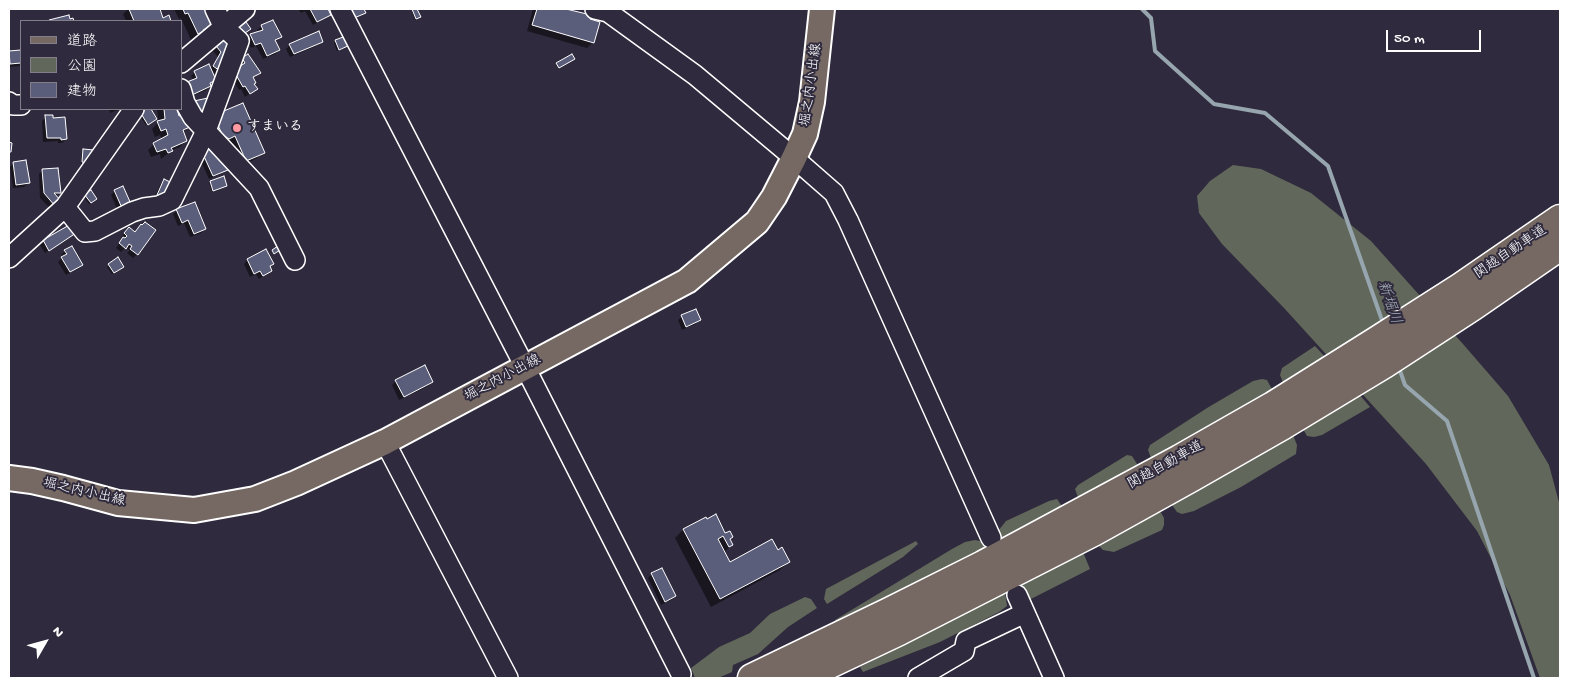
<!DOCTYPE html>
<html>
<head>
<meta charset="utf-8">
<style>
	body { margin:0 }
	#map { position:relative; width:1569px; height:687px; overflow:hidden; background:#2f2a3d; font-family:"Gochi Hand","Klee One",sans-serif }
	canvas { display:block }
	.frame { position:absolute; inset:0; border:10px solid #fff; pointer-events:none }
	.legend { position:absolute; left:20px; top:20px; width:162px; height:90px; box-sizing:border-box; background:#2f2a3d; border:1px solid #827f8b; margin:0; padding:6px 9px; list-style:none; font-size:15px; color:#fff }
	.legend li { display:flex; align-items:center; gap:10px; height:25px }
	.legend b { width:25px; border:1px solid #827f8b }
	.north { position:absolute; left:20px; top:617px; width:50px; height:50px; -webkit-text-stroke:4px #2f2a3d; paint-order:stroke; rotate:52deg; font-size:14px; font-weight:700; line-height:20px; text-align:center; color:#fff }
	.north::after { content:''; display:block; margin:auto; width:18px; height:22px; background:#fff; clip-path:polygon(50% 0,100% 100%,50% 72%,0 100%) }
	.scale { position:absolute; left:1386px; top:30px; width:95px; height:22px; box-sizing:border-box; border:2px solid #fff; border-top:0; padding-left:6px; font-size:15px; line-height:18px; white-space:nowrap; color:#fff; -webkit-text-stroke:4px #2f2a3d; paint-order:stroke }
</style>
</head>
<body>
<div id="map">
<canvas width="1569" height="687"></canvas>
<div class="frame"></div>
<ul class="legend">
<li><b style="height:6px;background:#766964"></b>道路</li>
<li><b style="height:14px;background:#61675a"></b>公園</li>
<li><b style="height:14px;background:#5b5e7b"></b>建物</li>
</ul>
<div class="north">N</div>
<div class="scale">50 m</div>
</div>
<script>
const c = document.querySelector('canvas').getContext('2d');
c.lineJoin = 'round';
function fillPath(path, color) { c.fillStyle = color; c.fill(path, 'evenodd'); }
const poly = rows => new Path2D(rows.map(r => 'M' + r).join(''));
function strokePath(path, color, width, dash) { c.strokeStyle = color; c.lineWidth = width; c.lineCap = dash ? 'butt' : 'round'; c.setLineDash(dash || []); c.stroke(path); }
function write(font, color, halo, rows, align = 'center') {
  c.font = font + ' "Gochi Hand","Klee One",sans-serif'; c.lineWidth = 4; c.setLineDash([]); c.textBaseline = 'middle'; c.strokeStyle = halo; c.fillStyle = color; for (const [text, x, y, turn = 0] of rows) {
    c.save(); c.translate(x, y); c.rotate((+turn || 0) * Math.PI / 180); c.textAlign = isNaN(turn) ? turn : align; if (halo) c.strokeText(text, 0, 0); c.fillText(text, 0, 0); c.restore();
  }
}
fillPath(poly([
	[1233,165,1261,169,1311,193,1371,241,1463,344,1508,396,1549,465,1560,506,1560,678,1540,678,1510,595,1477,531,1426,464,1284,308,1222,244,1199,213,1197,196,1210,181],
	[1315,346,1327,359,1284,385,1280,375,1282,368],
	[1262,379,1267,380,1273,391,1152,461,1148,450,1150,445,1207,408,1253,381],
	[1359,394,1370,407,1322,435,1314,437,1307,436,1303,429],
	[1293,435,1297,445,1296,454,1241,487,1194,511,1182,514,1177,512,1172,505],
	[1127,455,1132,456,1139,467,1079,500,1075,489,1078,485],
	[1057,499,1063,508,1003,541,998,531,1006,521,1049,501],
	[1160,511,1164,518,1164,525,1162,530,1114,552,1103,550,1098,545],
	[975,540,980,541,986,549,838,624,835,620,952,549,965,542],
	[916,541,918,544,903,557,827,604,824,599,826,589],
	[1083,552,1090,569,1029,600,1022,585],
	[1005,592,1007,606,999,612,940,642,863,672,860,667],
	[805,597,811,599,817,608,788,627,758,654,733,665,732,672,718,678,695,678,691,668,719,647,750,633,770,614]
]), '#61675a');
fillPath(poly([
	[128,9,159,9,163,19,169,17,170,21,126,21,123,14],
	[174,9,206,9,213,24,207,30,191,40,181,18,179,19],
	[298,9,326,9,329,15,325,18,313,25,305,11,301,13],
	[533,9,563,9,590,16,589,20,593,42,587,48,527,31],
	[413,11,419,17,415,20,412,12],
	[272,21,280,37,274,42,279,50,275,54,263,59,256,46,251,48,246,39,250,36,258,33,257,30,261,27],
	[345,37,348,45,337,51,334,43],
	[223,41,219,70,215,74,210,71,214,79,209,84,210,86,206,90,188,98,193,81,191,76,195,72,210,70,218,57,213,51],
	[322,41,318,45,290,57,286,49,290,45],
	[21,51,21,71,20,71,20,66,9,67,9,53],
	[242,59,259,73,252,78,253,84,256,89,245,97,241,89,239,90,232,78,241,67,239,63],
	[109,109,120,109,110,113],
	[148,109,156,118,146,125,139,115],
	[157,109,176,109,178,118,189,127,183,132,186,140,180,147,172,150,161,159,160,154,151,157,148,150,154,144,162,140,160,135,155,137,152,129,158,123,159,124],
	[46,117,52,119,66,139,62,143,58,143,58,141,43,142,42,121],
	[213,121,263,152,257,158,240,167,228,141,223,144],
	[83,150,84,162,82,164,81,164,82,152],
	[203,153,226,170,222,173,209,179,199,157],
	[14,163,28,183,24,187,13,188,10,167],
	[43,170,60,192,55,196,59,201,51,209,40,198,39,174],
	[164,181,165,199,154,199,160,185],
	[211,182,224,187,212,191,209,183],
	[115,191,130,204,118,211,111,195],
	[85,195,94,200,89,204,84,197],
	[177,211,205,229,201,233,190,237,184,223,178,226,173,214],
	[141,226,137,254,133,258,127,253,130,250,125,248,121,252,116,248,123,239,121,238,125,233,134,233],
	[75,233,45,253,40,245,44,241],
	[65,251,81,265,66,275,58,262,63,257,61,255],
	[266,251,273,264,269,268,270,271,259,279,256,274,250,277,244,264,247,260],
	[117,259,121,268,112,274,107,267],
	[682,317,699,320,695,324,682,330,678,320],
	[396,381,432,382,428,386,399,400,392,385],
	[705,519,729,540,731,545,724,553,729,563,777,551,788,562,780,570,711,607,675,538,683,530],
	[652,574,675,596,671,600,661,605,648,578]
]), '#0007');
strokePath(poly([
	[1142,9,1151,18,1155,51,1214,104,1265,113,1328,166,1384,326],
	[1398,365,1405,385,1447,421,1534,678]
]), '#96a5ae', 4);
const building = poly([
	[129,9,160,9,163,18,169,15,171,21,134,21,129,9],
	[183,9,207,9,215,24,203,30,204,31,198,34,188,13,185,14,183,9],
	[310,9,328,9,331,15,317,22,310,9],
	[350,9,364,9,366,13,354,18,350,9],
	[412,9,417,9,421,17,416,19,412,9],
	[537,9,566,9,591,15,590,19,600,22,594,43,532,25,537,9],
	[69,15,70,19,73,18,74,21,49,21,49,20,69,15],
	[273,20,282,37,275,40,280,50,267,56,261,43,255,45,250,34,263,30,261,25,273,20],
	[246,22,251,29,242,35,237,28,246,22],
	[319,31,323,42,294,54,289,44,319,31],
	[346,36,350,45,339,50,335,40,346,36],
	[224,40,232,49,220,71,213,66,221,52,216,46,224,40],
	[21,50,21,63,10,64,9,51,21,50],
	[248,54,261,73,253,77,256,83,254,84,258,89,250,94,245,86,243,87,235,73,238,71,237,68,245,63,242,58,248,54],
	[572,54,575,59,559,68,556,63,572,54],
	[209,64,216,80,210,83,211,86,192,95,187,82,197,78,194,71,209,64],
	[208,98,202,113,194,101,208,98],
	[243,103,265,153,246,161,235,136,229,139,222,134,216,121,219,113,243,103],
	[146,109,151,109,157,119,148,125,140,112,146,109],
	[164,109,177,109,179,116,185,114,190,127,183,130,187,141,171,148,173,151,168,153,166,149,157,152,153,143,168,135,166,129,161,131,157,121,165,119,164,109],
	[45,115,53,115,53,118,65,117,67,139,61,140,61,138,47,138,45,115],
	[9,142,12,143,11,152,9,152,9,142],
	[209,144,217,146,228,170,213,176,202,152,209,144],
	[83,149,94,150,85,163,82,162,83,149],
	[26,160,30,183,16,185,13,162,26,160],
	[58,168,61,193,54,193,61,201,55,206,44,193,42,169,58,168],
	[224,176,227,186,213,191,210,181,224,176],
	[164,179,174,184,166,199,157,195,164,179],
	[123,186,131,204,122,208,114,190,123,186],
	[91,190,97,199,91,203,84,194,91,190],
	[195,202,206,229,194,234,188,220,182,223,176,209,195,202],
	[145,222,156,230,138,255,130,249,132,246,129,244,126,249,119,243,123,237,125,238,127,236,124,233,129,227,135,232,141,224,142,225,145,222],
	[71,224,76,233,49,251,43,240,71,224],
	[72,246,83,265,70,272,61,257,67,254,64,250,72,246],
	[278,246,280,250,274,254,272,250,278,246],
	[266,249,274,264,270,266,272,271,263,276,260,271,254,274,247,259,266,249],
	[118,257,124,267,114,273,108,264,118,257],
	[696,309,701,320,686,327,681,315,696,309],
	[425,365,433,382,404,397,395,380,425,365],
	[716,514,725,533,730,531,733,537,730,539,733,545,729,547,723,536,718,539,730,562,772,539,778,550,782,547,790,562,720,599,683,529,706,517,707,519,716,514],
	[662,568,676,596,665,602,651,573,662,568]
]);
fillPath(building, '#5b5e7b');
strokePath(building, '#fff', 1);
const minor = poly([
	[340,9,525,367,681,674],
	[595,9,608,12,695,75,794,158,834,193,848,220,991,538],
	[181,63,245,9],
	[181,89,185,103,193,117,259,188,295,260],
	[9,102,13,105,21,105],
	[65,207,85,232,95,231,132,212,144,208,159,206,172,200,206,131,239,41,223,26,215,9],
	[9,258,65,207,134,109],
	[385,442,508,678],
	[1017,595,1054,678],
	[918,678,964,651,966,641,1025,613]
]);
const major = poly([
	[9,478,32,481,63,488,118,503,194,510,255,499,296,483,385,442,687,281,757,222,774,197,794,158,805,134,812,102,822,9]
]);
const highway = poly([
	[752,678,889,612,983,565,1180,459,1273,406,1375,342,1461,287,1560,219],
	[800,678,899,631,995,582,1093,532,1192,477,1283,425,1384,364,1473,306,1560,246]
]);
strokePath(minor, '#fff', 22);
strokePath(major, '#fff', 28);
strokePath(highway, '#fff', 31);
strokePath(minor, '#2f2a3d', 19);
strokePath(major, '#766964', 24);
strokePath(highway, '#766964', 28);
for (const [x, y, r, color] of [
	[237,128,5,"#ff9aa2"]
]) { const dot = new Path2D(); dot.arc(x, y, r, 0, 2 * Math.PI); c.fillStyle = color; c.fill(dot); strokePath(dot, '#2f2a3d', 2); }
write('14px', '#fff', '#2f2a3d', [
	["堀之内小出線",812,85,-82],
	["関越自動車道",1511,253,-34],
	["堀之内小出線",503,379,-28],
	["関越自動車道",1166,466,-29],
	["堀之内小出線",84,493,13]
]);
write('bold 14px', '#fff', '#2f2a3d', [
	["すまいる",247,128]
], 'left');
write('italic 15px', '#a8b4bc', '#2f2a3d', [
	["新堀川",1388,303,71]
]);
</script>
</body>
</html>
